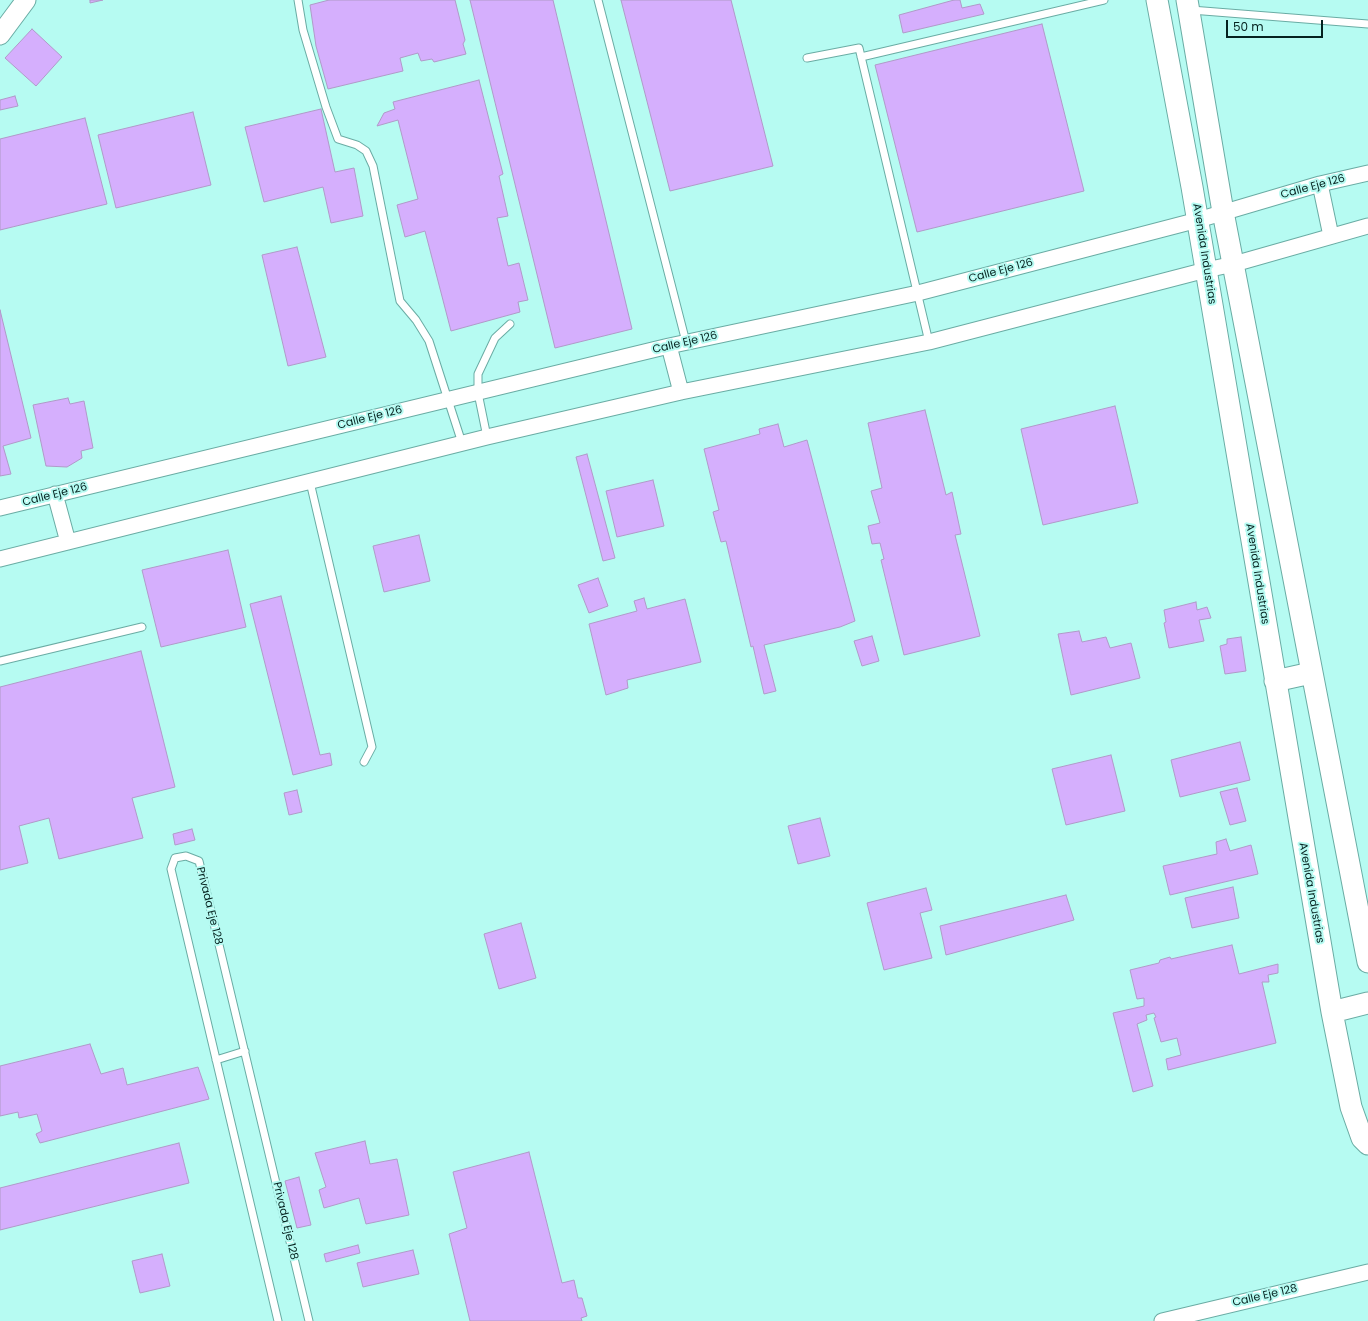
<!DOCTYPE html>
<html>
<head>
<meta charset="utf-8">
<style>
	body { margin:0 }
	#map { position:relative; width:1368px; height:1321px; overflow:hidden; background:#b6fbf2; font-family:Poppins,sans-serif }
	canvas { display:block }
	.scale { position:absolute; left:1226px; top:20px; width:97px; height:18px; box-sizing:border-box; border:2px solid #05221f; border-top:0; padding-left:5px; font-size:12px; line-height:14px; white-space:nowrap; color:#05221f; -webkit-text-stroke:3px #b6fbf2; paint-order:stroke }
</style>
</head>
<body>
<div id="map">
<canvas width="1368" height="1321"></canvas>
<div class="scale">50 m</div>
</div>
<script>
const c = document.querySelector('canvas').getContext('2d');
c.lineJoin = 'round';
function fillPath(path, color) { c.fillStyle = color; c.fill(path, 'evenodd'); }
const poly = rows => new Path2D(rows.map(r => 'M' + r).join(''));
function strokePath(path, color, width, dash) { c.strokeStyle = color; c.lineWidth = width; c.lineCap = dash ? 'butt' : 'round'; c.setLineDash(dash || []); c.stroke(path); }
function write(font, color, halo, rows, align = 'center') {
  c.font = font + ' Poppins,sans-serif'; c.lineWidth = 4; c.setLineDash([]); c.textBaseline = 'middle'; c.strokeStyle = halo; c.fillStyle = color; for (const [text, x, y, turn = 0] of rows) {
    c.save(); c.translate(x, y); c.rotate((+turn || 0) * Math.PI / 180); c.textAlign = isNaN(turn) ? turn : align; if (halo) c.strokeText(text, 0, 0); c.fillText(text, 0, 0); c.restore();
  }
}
const building = poly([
	[90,0,103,0,90,3,90,0],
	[329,0,455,0,465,40,463,44,466,54,434,62,432,59,421,61,418,53,400,58,403,71,328,89,316,46,310,5,329,0],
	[470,0,553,0,632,329,555,348,470,0],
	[621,0,731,0,773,166,670,191,621,0],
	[954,0,960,0,962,8,980,4,984,14,903,33,899,15,954,0],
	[1042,24,1084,191,917,232,875,65,1042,24],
	[32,29,62,57,36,86,5,58,32,29],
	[479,80,503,174,499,176,508,216,497,218,508,266,519,263,528,300,518,302,520,312,451,331,425,231,405,237,397,205,418,199,398,120,377,126,384,113,395,109,393,102,479,80],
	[15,96,18,106,0,110,0,100,15,96],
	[321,109,335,172,354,168,363,216,331,223,323,187,264,202,245,127,321,109],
	[193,112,211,185,116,208,98,135,193,112],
	[85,118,107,204,0,230,0,139,85,118],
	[297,247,326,357,288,366,262,255,297,247],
	[0,310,31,438,3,446,11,474,0,476,0,310],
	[68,398,70,404,84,401,93,448,81,451,82,458,67,467,46,466,33,405,68,398],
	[1115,406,1138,503,1043,525,1021,429,1115,406],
	[925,410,946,495,952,492,961,534,955,535,980,636,904,655,881,560,884,559,880,543,872,544,868,526,880,523,871,491,882,488,868,423,925,410],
	[778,424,784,447,807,440,855,621,840,627,764,645,776,691,764,694,753,646,751,647,726,541,721,542,713,512,719,510,704,449,760,434,759,429,778,424],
	[587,454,615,558,603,561,576,457,587,454],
	[653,480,664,526,617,537,606,491,653,480],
	[419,535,430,581,384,592,373,546,419,535],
	[228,550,246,627,161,647,142,570,228,550],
	[598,578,608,606,589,613,578,585,598,578],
	[281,596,320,755,330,753,332,765,293,775,250,604,281,596],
	[644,598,647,609,685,599,701,662,627,680,628,688,606,695,589,624,637,611,634,601,644,598],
	[1196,602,1197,610,1207,607,1211,618,1199,620,1204,641,1169,648,1164,623,1166,622,1164,610,1196,602],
	[1079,631,1082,642,1106,637,1110,648,1131,643,1140,678,1071,695,1058,634,1079,631],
	[872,636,879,661,862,666,854,641,872,636],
	[1241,637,1246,671,1225,674,1220,646,1227,644,1227,639,1241,637],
	[141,651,175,787,132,798,143,838,59,859,49,818,19,826,28,863,0,870,0,687,141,651],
	[1240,742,1250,780,1180,797,1171,760,1240,742],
	[1111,755,1125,811,1066,825,1052,769,1111,755],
	[1237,788,1246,821,1230,825,1220,792,1237,788],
	[297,790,302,812,289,815,284,793,297,790],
	[820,818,830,856,798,864,788,826,820,818],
	[192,829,195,840,175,845,173,834,192,829],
	[1226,839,1230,851,1251,845,1258,874,1170,895,1163,866,1217,854,1216,842,1226,839],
	[1233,887,1239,918,1192,928,1185,898,1233,887],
	[926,888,932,910,920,913,932,958,884,970,867,903,926,888],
	[1066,895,1074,920,946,955,940,926,1066,895],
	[521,923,536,978,499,989,484,934,521,923],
	[1232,945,1239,974,1278,964,1278,973,1268,975,1269,982,1262,982,1276,1043,1168,1070,1166,1059,1181,1055,1177,1038,1161,1042,1154,1018,1156,1017,1154,1013,1146,1015,1147,1020,1137,1024,1153,1086,1133,1092,1113,1013,1144,1006,1144,998,1137,999,1130,970,1159,963,1160,960,1170,957,1171,959,1232,945],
	[90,1044,101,1074,123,1068,127,1085,198,1067,209,1099,40,1143,36,1134,42,1131,37,1114,19,1118,18,1112,0,1116,0,1066,90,1044],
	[365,1141,370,1164,397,1159,409,1215,366,1224,359,1198,324,1208,319,1190,326,1187,315,1153,365,1141],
	[179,1143,189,1183,0,1230,0,1188,179,1143],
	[529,1152,562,1283,574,1280,578,1298,582,1298,587,1316,581,1318,582,1321,470,1321,449,1234,467,1228,453,1172,529,1152],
	[299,1177,311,1225,297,1228,285,1181,299,1177],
	[358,1245,360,1253,326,1262,324,1254,358,1245],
	[413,1250,419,1274,363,1287,357,1263,413,1250],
	[162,1254,170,1286,140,1293,132,1261,162,1254]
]);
fillPath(building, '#d5affd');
strokePath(building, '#b09ac8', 1);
const service = poly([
	[298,0,303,30,326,107,338,139,357,145,366,151,373,166,400,301,416,320,429,341,462,443],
	[598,0,686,342],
	[1191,10,1368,24],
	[861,57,1104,0],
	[807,58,859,48,929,342],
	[487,437,478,393,478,374,495,338,510,324],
	[310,482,372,747,364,762],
	[0,661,142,627],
	[216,1060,245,1051],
	[278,1321,171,869,175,858,186,856,199,861,309,1321]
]);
const minor = poly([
	[1320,184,1331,236],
	[669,346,681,392],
	[55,494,68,542],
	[0,508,669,346,918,293,1198,220,1320,184,1368,173],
	[0,559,487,437,681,392,929,342,1206,270,1234,264,1368,226],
	[1162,1321,1368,1272]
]);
const tertiary = poly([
	[0,35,26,0]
]);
const secondary = poly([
	[1157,0,1192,187,1332,1012,1351,1107,1362,1138,1368,1144],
	[1187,0,1223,212,1368,962],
	[1275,681,1311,673],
	[1332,1012,1368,1003]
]);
strokePath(service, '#6aaca4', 9);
strokePath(minor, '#6aaca4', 17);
strokePath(tertiary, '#6aaca4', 21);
strokePath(secondary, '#6aaca4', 23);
strokePath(service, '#fff', 7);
strokePath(minor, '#fff', 15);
strokePath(tertiary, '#fff', 19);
strokePath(secondary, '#fff', 21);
write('11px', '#05221f', '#b6fbf2', [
	["Calle Eje 126",1313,187,-15],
	["Avenida Industrias",1204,254,81],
	["Calle Eje 126",1001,271,-15],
	["Calle Eje 126",685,343,-13],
	["Calle Eje 126",370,418,-14],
	["Calle Eje 126",55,495,-14],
	["Avenida Industrias",1257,574,81],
	["Avenida Industrias",1311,893,80],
	["Privada Eje 128",209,906,76],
	["Privada Eje 128",285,1221,77],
	["Calle Eje 128",1265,1296,-13]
]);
</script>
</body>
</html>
